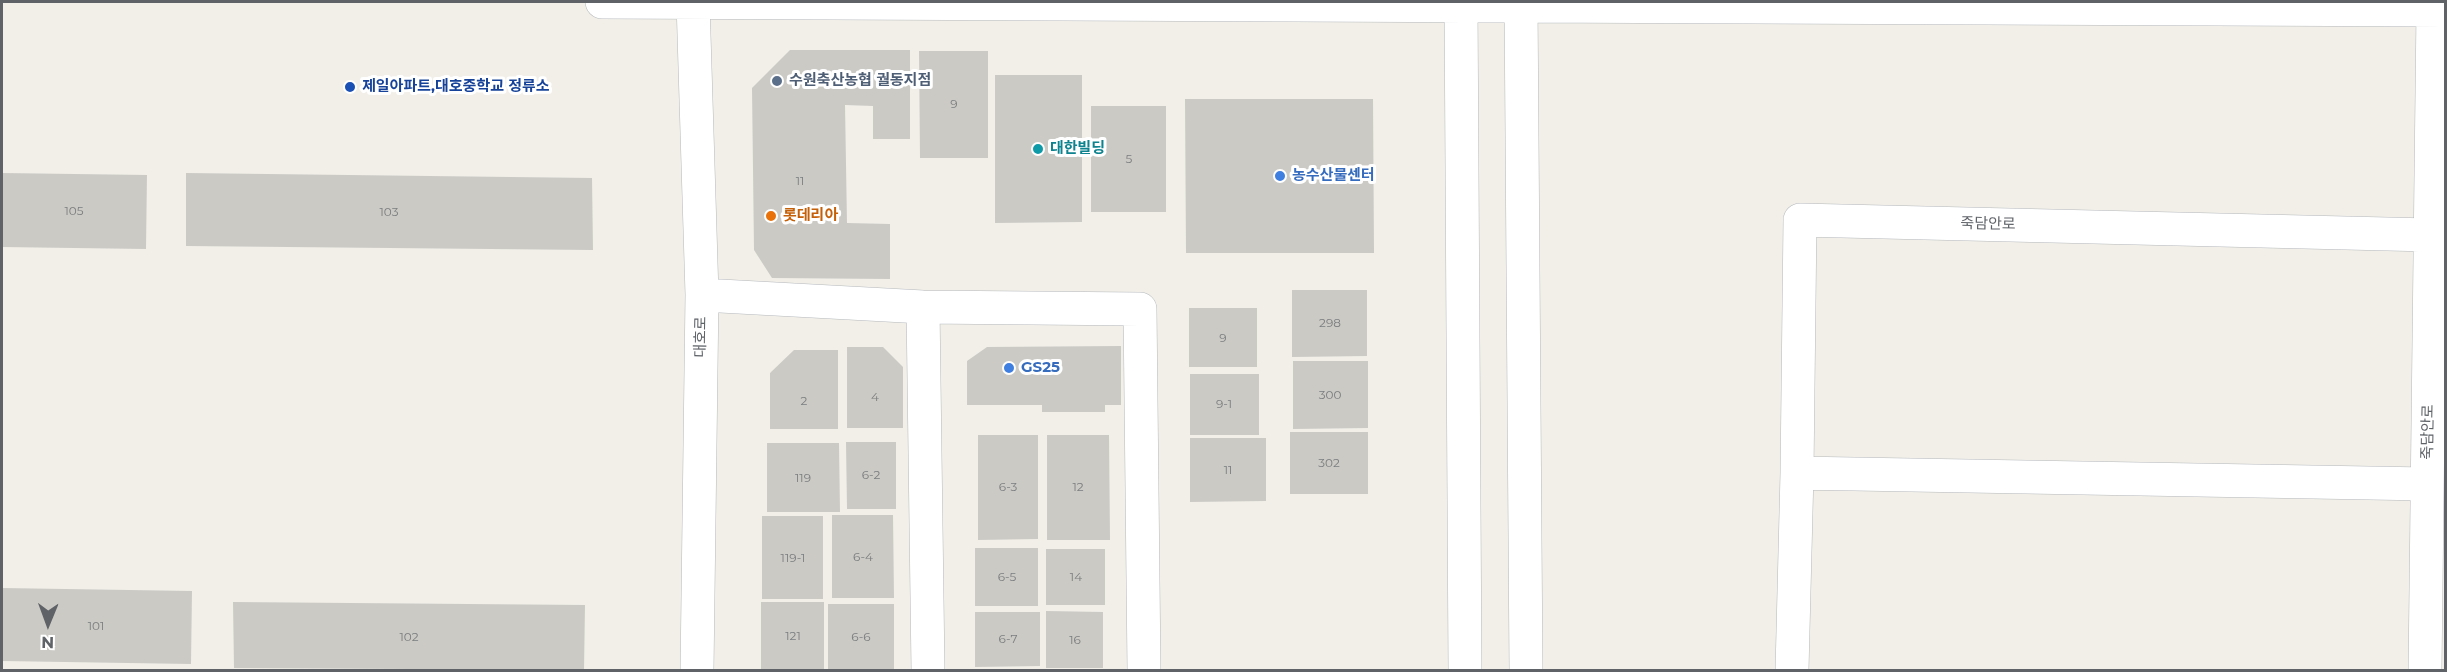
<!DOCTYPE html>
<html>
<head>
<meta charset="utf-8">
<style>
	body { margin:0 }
	#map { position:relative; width:2447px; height:672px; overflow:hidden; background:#f1efe8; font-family:Montserrat,sans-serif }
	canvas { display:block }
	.frame { position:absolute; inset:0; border:3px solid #5f6368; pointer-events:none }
	.north { position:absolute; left:18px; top:594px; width:60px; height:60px; -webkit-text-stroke:4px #fff; paint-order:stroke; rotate:181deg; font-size:16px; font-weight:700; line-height:24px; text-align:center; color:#5f6368 }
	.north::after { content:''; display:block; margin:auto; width:21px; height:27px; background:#5f6368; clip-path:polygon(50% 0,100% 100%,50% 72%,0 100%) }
</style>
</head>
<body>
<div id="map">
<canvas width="2447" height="672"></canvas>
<div class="frame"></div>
<div class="north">N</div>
</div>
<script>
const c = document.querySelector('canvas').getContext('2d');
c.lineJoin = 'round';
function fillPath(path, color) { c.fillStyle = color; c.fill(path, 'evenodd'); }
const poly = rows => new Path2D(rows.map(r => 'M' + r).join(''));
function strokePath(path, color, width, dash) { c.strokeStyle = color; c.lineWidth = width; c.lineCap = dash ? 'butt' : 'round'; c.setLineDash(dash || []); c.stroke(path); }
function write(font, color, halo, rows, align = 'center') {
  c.font = font + ' Montserrat,"Noto Sans KR",sans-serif'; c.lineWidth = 6; c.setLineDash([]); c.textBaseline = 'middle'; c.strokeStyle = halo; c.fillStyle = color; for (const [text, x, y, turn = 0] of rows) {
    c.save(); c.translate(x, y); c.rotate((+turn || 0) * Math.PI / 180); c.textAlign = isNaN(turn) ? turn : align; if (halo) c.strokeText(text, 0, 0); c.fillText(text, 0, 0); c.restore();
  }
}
fillPath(poly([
	[790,50,910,50,910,139,873,139,873,106,845,105,847,223,890,224,890,279,772,278,754,250,752,88],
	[919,51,988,51,988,158,920,158],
	[995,75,1082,75,1082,222,995,223],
	[1185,99,1373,99,1374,253,1186,253],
	[1091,106,1166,106,1166,212,1091,212],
	[2,173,147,175,146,249,2,247],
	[186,173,592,178,593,250,186,246],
	[1292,290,1367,290,1367,356,1292,357],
	[1189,308,1257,308,1257,367,1189,367],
	[1121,346,1121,405,1105,405,1105,412,1042,412,1042,405,967,405,967,361,987,347],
	[847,347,883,347,903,367,903,428,847,428],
	[794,350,838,350,838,429,770,429,770,373],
	[1293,361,1368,361,1368,428,1293,429],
	[1190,374,1259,374,1259,435,1190,435],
	[1290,432,1368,432,1368,494,1290,494],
	[978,435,1038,435,1038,539,978,540],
	[1047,435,1109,435,1110,540,1047,540],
	[1190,438,1266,438,1266,501,1190,502],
	[846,442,896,442,896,509,847,509],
	[767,443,839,443,840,512,767,512],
	[832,515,893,515,894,598,832,598],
	[762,516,823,516,823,599,762,599],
	[975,548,1038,548,1038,606,975,606],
	[1046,549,1105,549,1105,605,1046,605],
	[2,588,192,591,191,664,2,661],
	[233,602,585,605,584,670,234,668],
	[761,602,824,602,824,670,761,670],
	[828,604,894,604,894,670,828,670],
	[1046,611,1103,612,1103,668,1046,668],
	[975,612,1040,612,1040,666,975,667]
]), '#cccac5');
const minor = poly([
	[602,2,2446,10],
	[693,2,702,295,697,670],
	[1461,2,1465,670],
	[1521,2,1526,670],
	[702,295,923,307,1140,309,1144,670],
	[923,307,928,670],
	[1797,473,2427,484],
	[1792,670,1797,473,1800,220,2430,235],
	[2425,670,2433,10]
]);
strokePath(minor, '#b5b8bc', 34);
strokePath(minor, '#fff', 33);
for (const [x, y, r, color] of [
	[777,81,6,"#5c6f8a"],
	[350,87,6,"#1a4fb4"],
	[1038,149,6,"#0f9aa8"],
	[1280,176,6,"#3f7fe0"],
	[771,216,6,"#e8710a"],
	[1009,368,6,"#3f7fe0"]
]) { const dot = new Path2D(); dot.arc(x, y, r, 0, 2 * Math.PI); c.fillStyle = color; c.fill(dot); strokePath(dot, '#fff', 2); }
write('12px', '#7a7d7f', null, [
	["9",954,104],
	["5",1129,159],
	["11",800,181],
	["105",74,211],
	["103",389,212],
	["298",1330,323],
	["9",1223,338],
	["300",1330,395],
	["4",875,397],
	["2",804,401],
	["9-1",1224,404],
	["302",1329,463],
	["11",1228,470],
	["6-2",871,475],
	["119",803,478],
	["6-3",1008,487],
	["12",1078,487],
	["6-4",863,557],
	["119-1",793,558],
	["6-5",1007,577],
	["14",1076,577],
	["101",96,626],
	["121",793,636],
	["102",409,637],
	["6-6",861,637],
	["6-7",1008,639],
	["16",1075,640]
]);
write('bold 15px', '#4e5e75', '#fff', [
	["수원축산농협 궐동지점",789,81]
], 'left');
write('bold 15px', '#164399', '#fff', [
	["제일아파트,대호중학교 정류소",362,87]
], 'left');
write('bold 15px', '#0d838f', '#fff', [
	["대한빌딩",1050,149]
], 'left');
write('bold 15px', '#366cbe', '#fff', [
	["농수산물센터",1292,176],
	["GS25",1021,368]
], 'left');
write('bold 15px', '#c56008', '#fff', [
	["롯데리아",783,216]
], 'left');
write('15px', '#5f6368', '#fff', [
	["죽담안로",1988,224,1],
	["대호로",701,337,-89],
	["죽담안로",2428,432,-89]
]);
</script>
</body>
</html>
